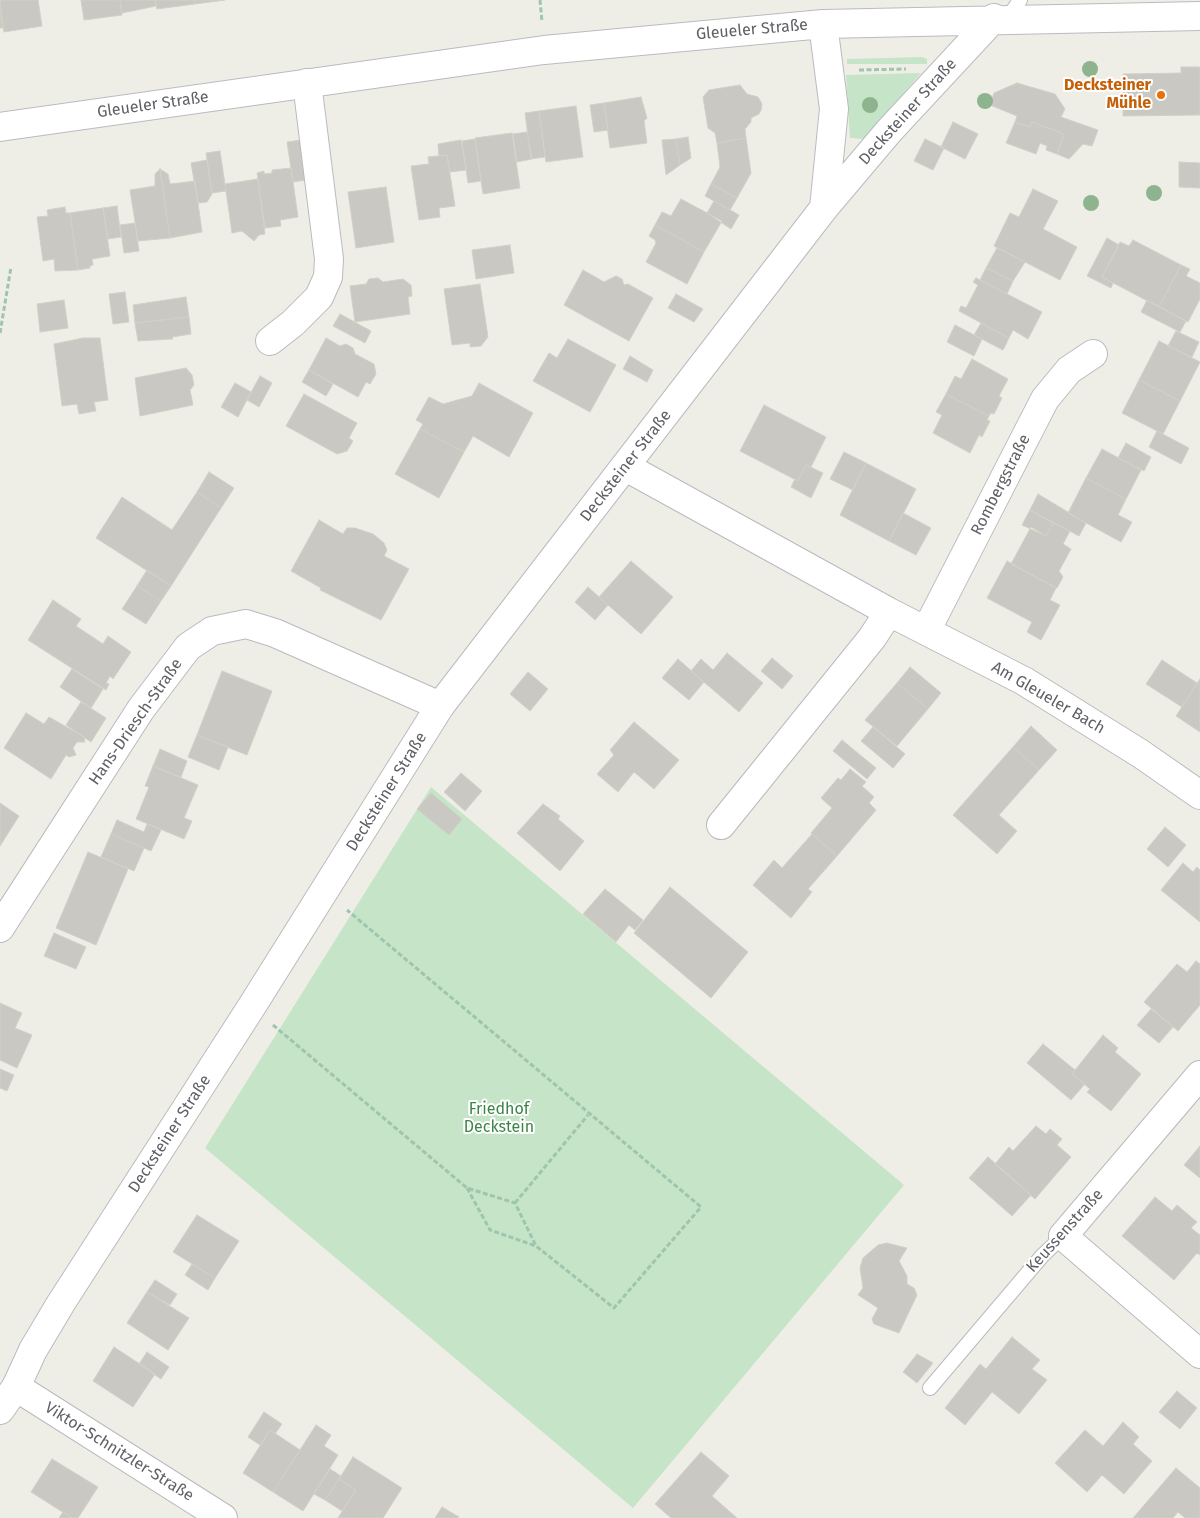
<!DOCTYPE html>
<html>
<head>
<meta charset="utf-8">
<style>
	body { margin:0 }
	canvas { display:block; background:#efeee6 }
</style>
</head>
<body>
<canvas width="1200" height="1518"></canvas>
<script>
const c = document.querySelector('canvas').getContext('2d');
c.lineJoin = 'round';
function fillPath(path, color) { c.fillStyle = color; c.fill(path, 'evenodd'); }
const poly = rows => new Path2D(rows.map(r => 'M' + r).join(''));
function strokePath(path, color, width, dash) { c.strokeStyle = color; c.lineWidth = width; c.lineCap = dash ? 'butt' : 'round'; c.setLineDash(dash || []); c.stroke(path); }
function write(font, color, halo, rows, align = 'center') {
  c.font = font + ' "Fira Sans",sans-serif'; c.lineWidth = 4; c.setLineDash([]); c.textBaseline = 'middle'; c.strokeStyle = halo; c.fillStyle = color; for (const [text, x, y, turn = 0] of rows) {
    c.save(); c.translate(x, y); c.rotate((+turn || 0) * Math.PI / 180); c.textAlign = isNaN(turn) ? turn : align; if (halo) c.strokeText(text, 0, 0); c.fillText(text, 0, 0); c.restore();
  }
}
fillPath(poly([
	[922,57,927,59,927,64,847,64,847,59],
	[921,73,864,139,850,138,846,75],
	[431,787,904,1185,633,1508,205,1148]
]), '#c5e4c8');
const building = poly([
	[0,0,38,0,42,26,4,32,0,0],
	[81,0,120,0,122,15,84,20,81,0],
	[120,0,155,0,156,6,122,13,120,0],
	[155,0,194,0,195,4,157,9,155,0],
	[194,0,225,0,195,4,194,0],
	[0,2,3,28,0,28,0,2],
	[1181,67,1200,67,1200,115,1123,116,1123,74,1181,73,1181,67],
	[1017,83,1055,94,1065,109,1061,117,1098,130,1092,146,1083,144,1069,159,1057,154,1064,134,1032,122,1030,127,1015,122,1017,116,990,105,994,93,1017,83],
	[740,85,747,94,758,97,762,104,761,110,759,114,751,118,751,122,745,129,746,138,717,143,715,133,708,128,703,97,709,90,740,85],
	[641,97,647,118,644,121,647,143,610,148,604,103,641,97],
	[604,103,608,130,594,132,590,105,604,103],
	[576,106,583,157,546,162,539,111,576,106],
	[539,111,545,157,531,159,525,113,539,111],
	[953,122,978,134,965,159,941,147,953,122],
	[1015,122,1030,127,1032,122,1064,134,1057,154,1046,150,1047,146,1040,143,1036,154,1006,143,1015,122],
	[527,132,532,159,517,162,513,134,527,132],
	[512,133,520,188,483,194,475,138,512,133],
	[688,137,691,158,680,165,676,139,688,137],
	[746,138,751,173,737,198,711,184,720,167,717,143,746,138],
	[475,139,481,181,468,183,462,141,475,139],
	[676,139,680,165,666,175,662,140,676,139],
	[925,139,944,148,933,170,914,161,925,139],
	[301,140,306,180,293,182,287,142,301,140],
	[461,140,466,170,450,172,447,155,439,156,438,144,461,140],
	[220,151,226,191,212,193,206,153,220,151],
	[447,155,455,206,439,208,440,217,419,220,411,166,429,164,428,157,447,155],
	[207,160,212,194,207,202,198,203,191,163,207,160],
	[1179,162,1200,163,1200,188,1179,187,1179,162],
	[291,168,298,217,280,220,281,226,265,228,257,173,264,171,264,174,272,173,272,170,291,168],
	[160,169,170,238,138,241,130,190,155,186,155,174,160,169],
	[160,169,168,174,170,184,195,181,202,232,170,238,160,169],
	[258,179,265,234,259,235,254,241,242,231,232,233,225,184,258,179],
	[711,184,737,198,730,210,705,196,711,184],
	[386,187,394,242,356,248,348,192,386,187],
	[1033,189,1058,201,1043,229,1077,247,1060,280,994,246,1010,213,1019,217,1033,189],
	[681,199,722,221,704,252,655,225,662,212,671,216,681,199],
	[714,201,739,215,731,229,707,213,714,201],
	[117,206,121,237,108,239,103,208,117,206],
	[65,207,66,213,70,213,78,270,55,271,54,259,43,261,37,217,48,216,47,210,65,207],
	[103,208,110,256,92,259,93,265,90,266,90,268,78,270,70,213,103,208],
	[135,223,139,251,124,253,120,225,135,223],
	[655,225,704,252,687,284,646,262,656,243,655,240,649,236,655,225],
	[1107,238,1119,245,1102,277,1113,283,1111,288,1087,276,1107,238],
	[1133,240,1181,265,1159,307,1102,277,1120,242,1129,246,1133,240],
	[510,245,514,273,476,279,472,250,510,245],
	[997,248,1025,262,1013,281,986,268,997,248],
	[1181,265,1190,269,1186,276,1200,283,1200,299,1188,322,1159,307,1181,265],
	[986,268,1013,281,1007,294,980,280,986,268],
	[583,270,604,282,616,276,622,279,624,285,628,284,653,298,629,341,564,305,583,270],
	[378,278,383,282,403,279,411,285,412,296,408,297,410,314,355,322,350,286,366,284,369,279,378,278],
	[976,278,1042,312,1028,339,1013,330,1009,338,959,311,961,306,966,308,978,285,973,282,976,278],
	[480,284,488,337,481,346,470,347,470,343,452,345,444,289,480,284],
	[125,292,129,322,113,324,109,294,125,292],
	[676,294,703,309,694,322,668,308,676,294],
	[186,297,189,317,135,323,133,305,186,297],
	[64,300,68,328,40,332,37,304,64,300],
	[1147,300,1186,321,1180,332,1141,312,1147,300],
	[340,314,371,331,365,343,333,326,340,314],
	[189,317,191,334,172,337,173,339,138,341,135,323,189,317],
	[981,323,1009,338,1003,350,974,335,981,323],
	[955,325,982,339,974,356,947,342,955,325],
	[1176,331,1199,342,1192,357,1168,346,1176,331],
	[83,338,100,338,108,400,94,402,96,411,79,414,77,404,62,406,54,344,83,338],
	[326,338,340,346,346,344,353,348,355,354,374,364,376,374,370,384,366,382,358,397,309,370,326,338],
	[568,339,616,365,590,412,533,381,549,353,557,358,568,339],
	[1159,341,1200,362,1180,401,1139,380,1159,341],
	[630,356,653,370,647,382,623,369,630,356],
	[972,359,1008,379,999,396,1002,398,994,414,991,413,989,416,946,394,955,376,961,379,972,359],
	[186,368,192,375,194,385,190,390,193,405,140,416,135,378,186,368],
	[309,370,333,384,326,396,302,382,309,370],
	[260,376,272,383,259,407,247,400,260,376],
	[1139,380,1180,401,1163,434,1122,413,1139,380],
	[235,383,251,392,238,417,221,407,235,383],
	[479,383,533,413,509,457,473,436,464,452,420,429,423,424,416,420,429,397,443,404,472,396,479,383],
	[304,394,357,423,349,438,353,441,347,451,337,454,286,426,304,394],
	[946,394,989,416,987,420,990,421,982,437,979,435,970,453,933,433,942,415,936,412,946,394],
	[764,405,826,437,811,467,806,465,798,481,740,451,764,405],
	[420,429,464,452,439,498,395,474,420,429],
	[1157,431,1189,448,1181,464,1149,447,1157,431],
	[1126,443,1151,457,1144,471,1118,458,1126,443],
	[1102,449,1141,470,1126,499,1086,478,1102,449],
	[844,452,866,463,853,490,830,479,844,452],
	[866,463,916,489,889,541,840,515,866,463],
	[806,465,823,473,811,498,791,487,795,479,798,481,806,465],
	[209,472,234,488,221,508,197,492,209,472],
	[1086,478,1126,499,1118,515,1132,522,1121,542,1068,513,1086,478],
	[197,492,221,508,171,586,96,538,122,497,172,530,197,492],
	[1038,494,1086,523,1079,536,1030,510,1038,494],
	[1030,510,1053,523,1046,536,1022,525,1030,510],
	[903,513,931,528,916,555,889,541,903,513],
	[319,520,343,534,347,528,355,528,373,534,384,543,387,550,384,556,409,569,381,620,320,590,321,588,291,571,319,520],
	[1053,523,1070,531,1063,544,1071,549,1059,571,1063,577,1057,588,1011,564,1031,527,1046,536,1053,523],
	[631,561,673,597,641,634,599,597,631,561],
	[1007,561,1056,588,1050,600,1060,605,1041,640,1027,632,1032,622,987,598,1007,561],
	[147,570,171,586,161,601,137,586,147,570],
	[137,586,161,601,146,624,122,609,137,586],
	[588,587,608,605,595,620,575,602,588,587],
	[53,600,81,619,76,626,103,644,108,636,131,652,113,679,110,676,106,683,109,684,106,690,28,640,53,600],
	[727,653,763,683,739,712,691,671,701,659,713,670,727,653],
	[772,658,793,676,782,689,761,671,772,658],
	[678,659,704,682,689,700,662,678,678,659],
	[1162,660,1197,683,1182,707,1146,684,1162,660],
	[910,667,941,693,928,709,897,683,910,667],
	[72,669,103,689,91,708,60,687,72,669],
	[222,671,272,691,247,755,197,735,222,671],
	[528,672,548,689,530,711,510,694,528,672],
	[1200,679,1200,732,1176,716,1200,679],
	[897,683,928,709,897,746,865,720,897,683],
	[81,702,106,718,91,742,66,725,81,702],
	[26,713,44,724,49,717,84,737,85,742,77,742,73,748,76,755,69,757,66,755,51,779,4,748,26,713],
	[634,722,679,760,654,789,634,772,618,792,597,774,614,755,610,750,634,722],
	[1031,726,1057,750,1039,770,1013,747,1031,726],
	[873,727,905,754,893,768,861,741,873,727],
	[197,735,228,747,219,770,188,757,197,735],
	[842,740,876,768,867,779,833,751,842,740],
	[1013,747,1039,770,999,815,1017,831,997,854,953,815,1013,747],
	[160,749,187,761,181,777,153,766,160,749],
	[153,766,198,785,184,818,192,821,184,839,136,819,149,787,145,786,153,766],
	[850,769,866,782,862,786,874,797,869,803,876,810,837,856,811,833,832,808,821,798,838,778,841,780,850,769],
	[461,773,482,791,465,811,444,792,461,773],
	[431,793,462,819,449,835,417,809,431,793],
	[0,803,19,816,0,846,0,803],
	[543,804,560,816,558,819,584,841,560,871,517,833,543,804],
	[117,820,144,832,147,824,161,830,151,851,111,834,117,820],
	[1165,827,1186,845,1168,867,1147,849,1165,827],
	[111,834,144,848,134,871,101,857,111,834],
	[812,834,837,856,808,889,812,892,791,918,753,885,774,860,782,868,812,834],
	[88,852,128,869,96,945,56,928,88,852],
	[1183,863,1193,872,1197,867,1200,870,1200,922,1161,890,1183,863],
	[670,887,748,952,711,998,634,933,670,887],
	[605,889,643,920,635,930,629,925,616,942,583,914,605,889],
	[54,933,86,947,76,969,44,956,54,933],
	[1196,961,1200,964,1200,1005,1178,1031,1144,1002,1177,964,1187,972,1196,961],
	[0,1003,22,1013,15,1028,32,1035,17,1068,0,1060,0,1003],
	[1151,1009,1173,1027,1159,1043,1137,1025,1151,1009],
	[1103,1035,1118,1048,1115,1052,1141,1074,1111,1111,1087,1092,1090,1089,1072,1074,1103,1035],
	[1043,1044,1075,1070,1072,1074,1085,1084,1071,1100,1027,1063,1043,1044],
	[0,1069,14,1075,7,1091,0,1088,0,1069],
	[1036,1126,1046,1134,1050,1129,1062,1139,1057,1145,1071,1157,1035,1199,995,1164,1009,1147,1013,1151,1036,1126],
	[1200,1146,1200,1178,1184,1165,1200,1146],
	[988,1157,1031,1195,1012,1216,969,1178,988,1157],
	[1155,1197,1172,1211,1177,1205,1197,1222,1191,1228,1200,1235,1200,1255,1197,1253,1174,1280,1122,1236,1155,1197],
	[197,1215,239,1241,215,1278,173,1252,197,1215],
	[887,1243,907,1248,899,1261,907,1276,907,1284,914,1288,917,1295,899,1333,874,1324,872,1319,878,1308,858,1295,863,1288,860,1268,863,1258,878,1245,887,1243],
	[192,1264,215,1278,208,1290,185,1275,192,1264],
	[155,1280,177,1294,170,1305,147,1292,155,1280],
	[147,1292,189,1318,168,1350,127,1323,147,1292],
	[1012,1337,1040,1360,1032,1369,1047,1380,1019,1414,992,1392,965,1425,945,1408,980,1364,986,1369,1012,1337],
	[114,1347,155,1374,133,1407,93,1381,114,1347],
	[147,1352,169,1367,161,1379,139,1364,147,1352],
	[917,1354,933,1363,917,1383,903,1372,917,1354],
	[1177,1391,1197,1408,1180,1429,1159,1412,1177,1391],
	[264,1412,282,1424,275,1434,270,1430,260,1445,248,1437,264,1412],
	[1123,1422,1139,1437,1133,1444,1152,1461,1124,1494,1102,1475,1087,1492,1055,1463,1085,1430,1103,1446,1123,1422],
	[316,1425,331,1435,324,1446,338,1455,303,1511,273,1492,316,1425],
	[270,1430,300,1450,273,1492,243,1473,270,1430],
	[701,1452,729,1476,712,1496,737,1518,671,1518,655,1504,701,1452],
	[353,1457,402,1488,383,1518,338,1518,356,1490,339,1479,353,1457],
	[52,1459,98,1487,78,1518,72,1518,31,1492,52,1459],
	[1176,1468,1200,1488,1200,1518,1185,1518,1178,1512,1173,1518,1133,1518,1176,1468],
	[330,1469,341,1476,325,1500,314,1494,330,1469],
	[339,1479,356,1490,342,1511,325,1500,339,1479],
	[442,1507,459,1517,458,1518,435,1518,442,1507],
	[63,1512,72,1518,59,1518,63,1512]
]);
fillPath(building, '#cac8c2');
strokePath(building, '#d3d0c5', 1);
const lane = poly([
	[1008,18,1020,0],
	[930,1388,1042,1256,1063,1236]
]);
const street = poly([
	[270,341,293,323,319,297,328,277,329,259,307,83],
	[626,467,889,612,1024,681,1141,754,1200,795],
	[926,631,1045,399,1069,370,1093,354],
	[721,825,872,638,889,612],
	[0,928,141,709,188,647,212,631,246,624,275,633,440,706],
	[1200,1075,1063,1236,1200,1354],
	[16,1387,223,1518]
]);
const secondary = poly([
	[823,24,834,109,824,208],
	[0,127,544,50,823,24,1200,16],
	[0,1410,16,1387,33,1350,61,1303,252,1006,440,706,824,208,889,131,994,18]
]);
strokePath(lane, '#b8babf', 16);
strokePath(street, '#b8babf', 30);
strokePath(secondary, '#b9bbc0', 30);
strokePath(poly([
	[540,0,542,22],
	[859,70,906,69],
	[0,333,11,267],
	[273,1025,467,1188,515,1203,536,1246,614,1308,701,1207,347,910],
	[467,1188,490,1230,536,1246],
	[515,1203,588,1115]
]), '#9ec5ad', 3, [5, 2.5]);
strokePath(lane, '#fff', 14);
strokePath(street, '#fff', 28);
strokePath(secondary, '#fff', 28);
c.fillStyle = '#8db48f';
for (const [x, y] of [
	[1090,69],
	[985,101],
	[870,105],
	[1154,193],
	[1091,203]
]) { c.beginPath(); c.arc(x, y, 8, 0, 2 * Math.PI); c.fill(); }
for (const [x, y, r, color] of [
	[1161,95,5,"#e8710a"]
]) { const dot = new Path2D(); dot.arc(x, y, r, 0, 2 * Math.PI); c.fillStyle = color; c.fill(dot); strokePath(dot, '#fff', 2); }
write('16px', '#5e6065', '#fff', [
	["Gleueler Straße",752,30,-5],
	["Gleueler Straße",153,105,-8],
	["Decksteiner Straße",908,112,-48],
	["Decksteiner Straße",626,466,-52],
	["Rombergstraße",1001,485,-63],
	["Am Gleueler Bach",1048,698,30],
	["Hans-Driesch-Straße",136,722,-55],
	["Decksteiner Straße",387,792,-58],
	["Decksteiner Straße",170,1134,-57],
	["Keussenstraße",1065,1231,-48],
	["Viktor-Schnitzler-Straße",119,1452,32]
]);
write('bold 16px', '#c56008', '#fff', [
	["Decksteiner",1151,86],
	["Mühle",1151,104]
], 'right');
write('16px', '#3d8447', '#fff', [
	["Friedhof",499,1110],
	["Deckstein",499,1128]
]);
</script>
</body>
</html>
